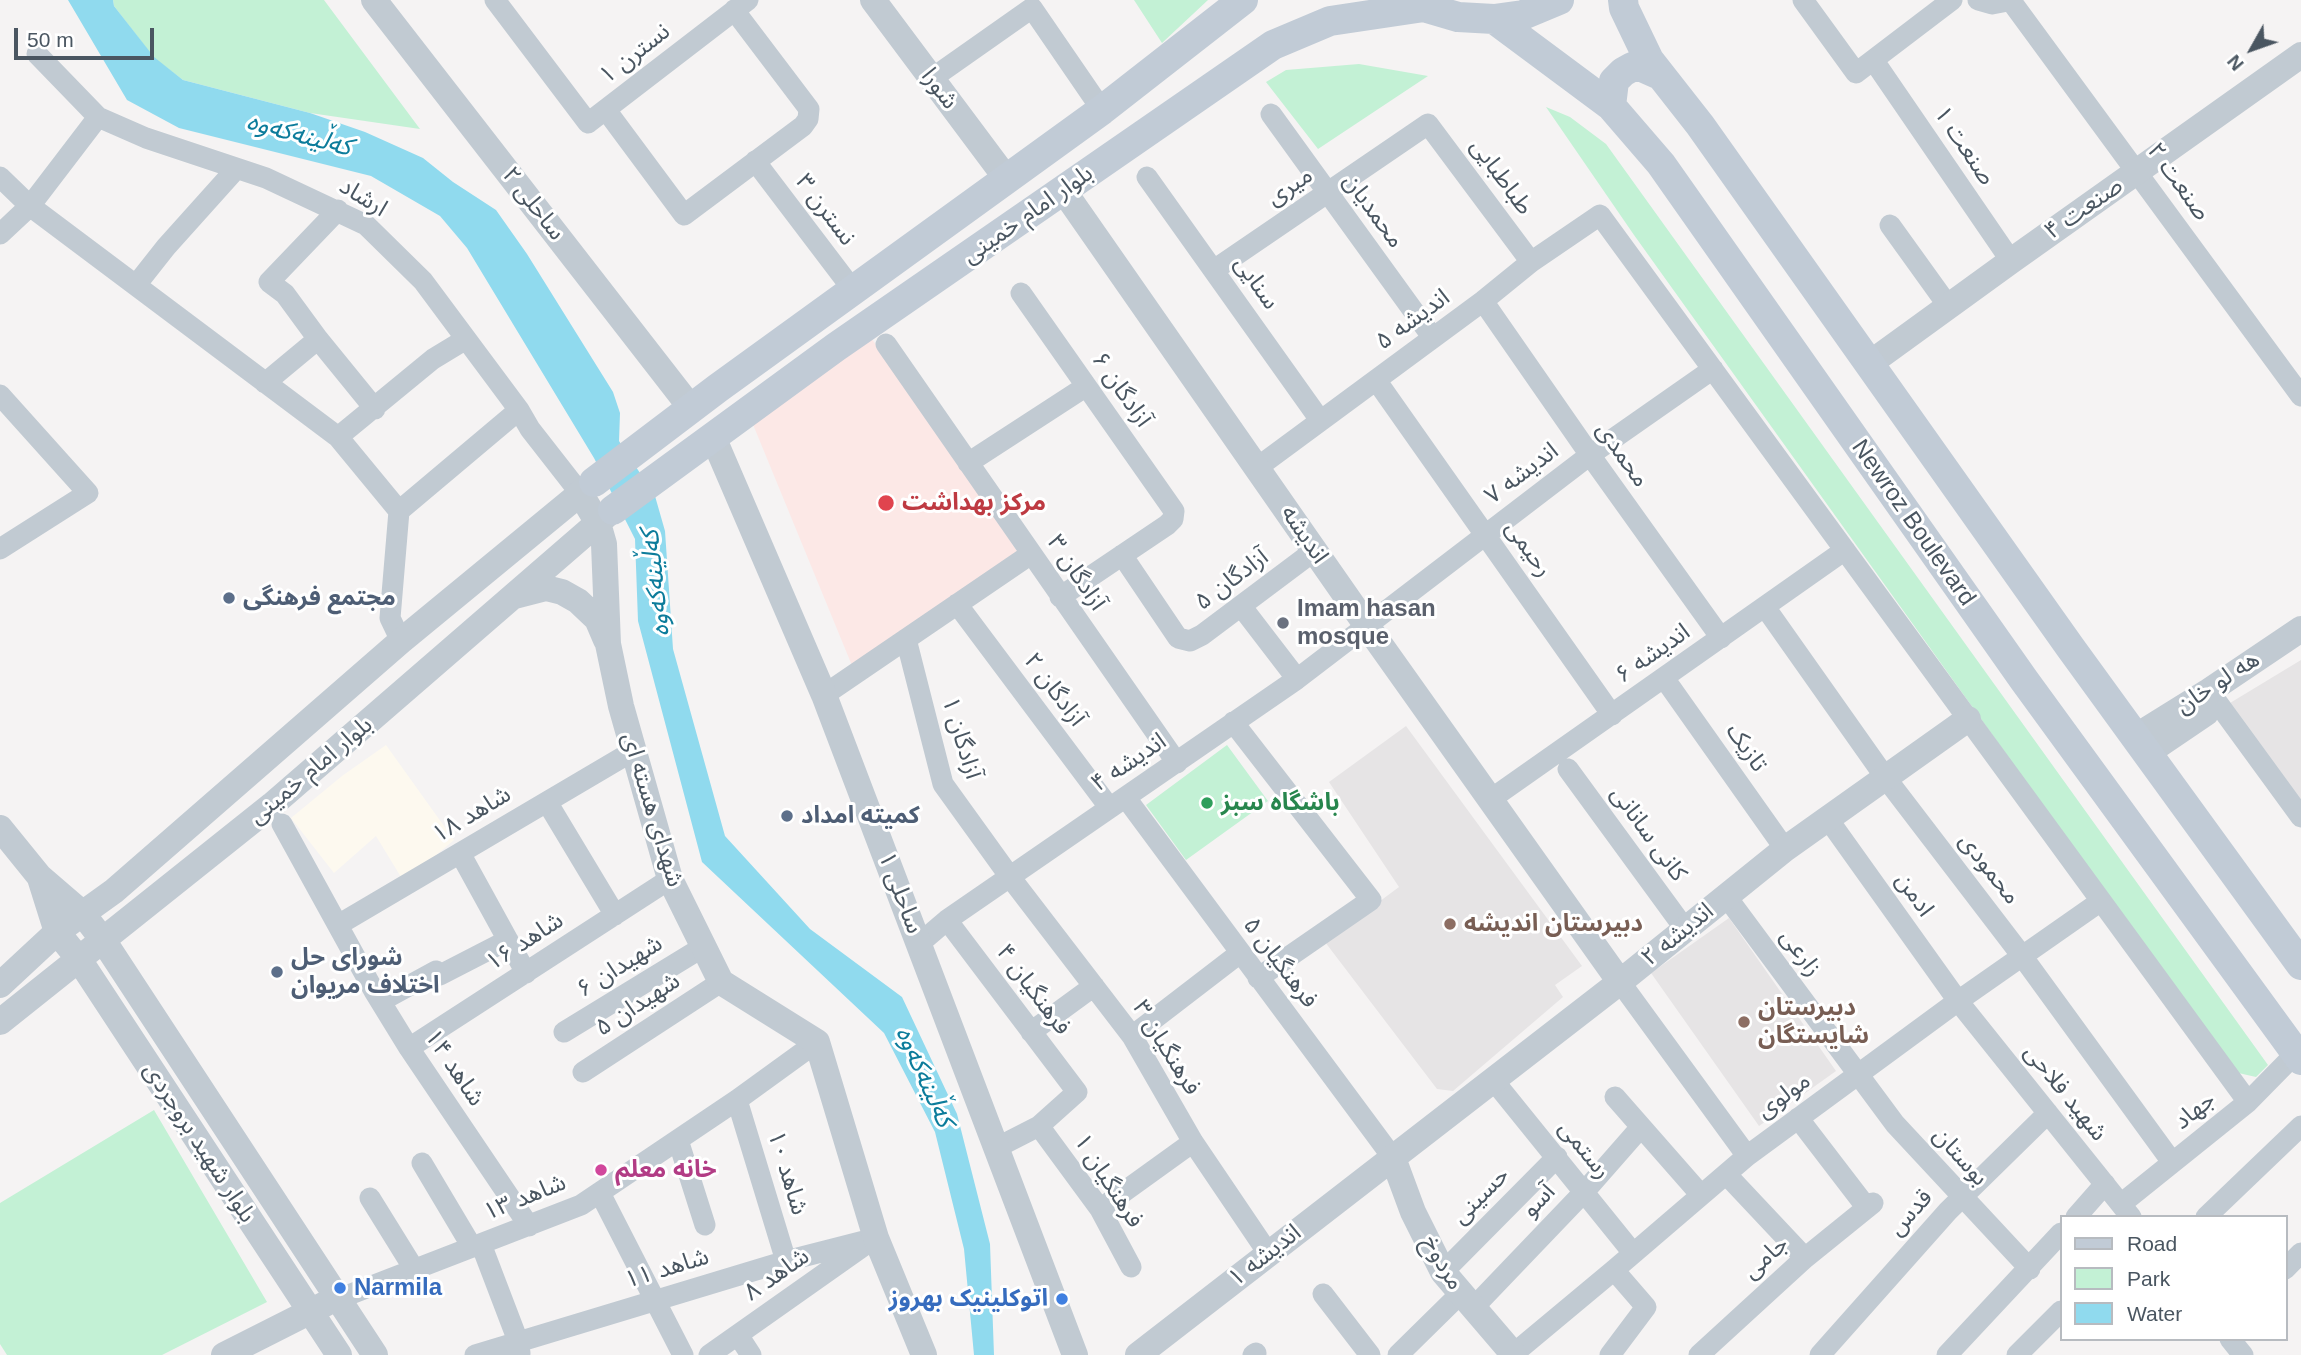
<!DOCTYPE html>
<meta charset="utf-8">
<style>
body{margin:0}
#map{position:relative;width:2301px;height:1355px;overflow:hidden;background:#f5f3f3;font-family:Helvetica,sans-serif}
canvas{display:block}
.legend{position:absolute;left:2060px;top:1215px;width:228px;height:126px;box-sizing:border-box;background:#fff;border:2px solid #b7bbc0;margin:0;padding:9px 12px;list-style:none;font-size:21px;color:#4a5661}
.legend li{display:flex;align-items:center;gap:14px;height:35px}
.legend b{width:35px;border:2px solid #b7bbc0}
.north{position:absolute;left:2217px;top:14px;width:70px;height:70px;-webkit-text-stroke:5px #fff;paint-order:stroke;rotate:230deg;font-size:19px;font-weight:700;line-height:28px;text-align:center;color:#4a5661}
.north::after{content:'';display:block;margin:auto;width:24px;height:32px;background:#4a5661;clip-path:polygon(50% 0,100% 100%,50% 72%,0 100%)}
.scale{position:absolute;left:14px;top:28px;width:140px;height:32px;box-sizing:border-box;border:4px solid #4a5661;border-top:0;padding-left:9px;font-size:21px;line-height:24px;white-space:nowrap;color:#4a5661;-webkit-text-stroke:5px #fff;paint-order:stroke}
</style>
<div id="map">
<canvas width="2301" height="1355"></canvas>
<ul class="legend">
<li><b style="height:9px;background:#c1cbd6"></b>Road</li>
<li><b style="height:19px;background:#c3f1d5"></b>Park</li>
<li><b style="height:19px;background:#90daee"></b>Water</li>
</ul>
<div class="north">N</div>
<div class="scale">50 m</div>
</div>
<script>
const c = document.querySelector('canvas').getContext('2d');
c.lineJoin = 'round';
function fill(path, color) { c.fillStyle = color; c.fill(path, 'evenodd'); }
const poly = rows => new Path2D(rows.map(r => 'M' + r).join(''));
function strokePath(path, color, width, dash) { c.strokeStyle = color; c.lineWidth = width; c.lineCap = dash ? 'butt' : 'round'; c.setLineDash(dash || []); c.stroke(path); }
function label(font, color, halo, rows, align = 'center') {
  c.font = font + ' Helvetica,"Noto Sans Arabic",sans-serif'; c.lineWidth = 6; c.setLineDash([]); c.textBaseline = 'middle'; c.strokeStyle = halo; c.fillStyle = color; for (const [text, x, y, turn = 0] of rows) {
    c.save(); c.translate(x, y); c.rotate((+turn || 0) * Math.PI / 180); c.textAlign = isNaN(turn) ? turn : align; if (halo) c.strokeText(text, 0, 0); c.fillText(text, 0, 0); c.restore();
  }
}
const commercial = poly([
 [386,745,454,840,404,882,376,836,334,873,291,818,342,776]
]);
const education = poly([
 [2301,660,2301,801,2230,703],
 [1406,726,1582,966,1555,985,1563,997,1453,1091,1437,1089,1325,942,1399,887,1329,782],
 [1729,918,1836,1071,1759,1126,1651,973]
]);
const medical = poly([
 [869,335,952,453,1019,554,853,668,752,422]
]);
const green = poly([
 [113,0,324,0,420,129,310,113,183,80,154,58,114,6],
 [1134,0,1208,0,1162,43],
 [1359,64,1428,76,1318,149,1266,82,1286,70],
 [1546,107,1570,117,1606,144,2268,1065,2256,1077,2234,1072,1634,235],
 [1227,745,1268,801,1186,860,1146,805],
 [154,1110,267,1302,162,1355,7,1355,0,1344,0,1203]
]);
const water = poly([
 [68,0,113,0,114,6,154,57,183,80,310,113,365,132,423,158,453,182,496,210,527,254,613,392,620,413,619,441,655,496,665,531,673,649,725,836,810,929,902,997,957,1114,990,1244,994,1355,974,1355,964,1249,935,1132,884,1033,702,862,638,621,635,539,594,458,467,248,440,216,371,176,179,128,127,100]
]);
const minor = poly([
 [495,0,588,123,748,0],
 [1803,0,1856,73,1952,0],
 [1978,0,1992,4,2013,0],
 [2011,1,2301,396],
 [37,54,98,117,146,138,266,178,366,225,423,281,519,410,530,429,580,493],
 [1874,61,2011,261],
 [931,79,1032,8,1102,110],
 [606,110,684,215,803,126,808,119,809,109,734,10],
 [1271,114,1433,338],
 [755,161,853,290],
 [0,177,30,206,338,437,399,511,390,618,401,641],
 [1147,177,1320,420],
 [1890,225,1949,307],
 [0,234,30,206,98,117],
 [1214,270,1428,124,1531,262],
 [136,285,166,247,236,169],
 [1021,293,1174,511,1173,519,1167,525,1060,597],
 [1483,301,1590,455,1721,638],
 [318,339,285,294,269,282,338,210],
 [886,344,1177,763],
 [1376,380,1612,715],
 [265,383,318,339,375,409],
 [0,395,88,493,0,549],
 [338,437,433,359,466,339],
 [968,463,1085,387],
 [1258,467,1483,301,1531,262,1600,215,2248,1102],
 [399,511,519,410],
 [1122,555,1178,638,1190,641,1202,635,1314,551],
 [957,604,1109,807],
 [1241,606,1297,679],
 [1765,607,1885,777,2022,956,2172,1162],
 [906,639,943,784,1010,877,1132,1036,1193,1142,1268,1253],
 [1664,678,1785,849],
 [2209,691,2301,817],
 [824,695,1031,554],
 [1233,722,1371,900,1258,978],
 [1568,769,1685,929],
 [1126,798,1393,1158],
 [1491,799,1845,550],
 [547,802,615,915],
 [1828,819,1958,1001,2131,1217],
 [282,824,374,991,409,1048,529,1226],
 [460,853,526,973],
 [1726,896,1895,1124,2030,1269],
 [947,920,1077,1092,1039,1126,996,1148],
 [338,925,633,751],
 [920,943,947,920,1297,679,1590,455,1713,369],
 [1620,982,1747,1156],
 [381,1001,436,971,440,975,508,940],
 [564,1032,703,947],
 [1031,1032,1094,986],
 [1132,1036,1240,953],
 [409,1048,670,879],
 [583,1072,721,982],
 [1494,1081,1633,1253],
 [1615,1097,1701,1195],
 [737,1100,786,1261],
 [1798,1118,1867,1208],
 [1039,1126,1100,1209,1131,1267],
 [678,1140,705,1225],
 [422,1163,472,1247],
 [1726,1174,1805,1258],
 [600,1193,683,1355],
 [370,1198,414,1269],
 [2121,1204,2248,1102,2296,1053],
 [1100,1209,1193,1142],
 [2076,1217,2105,1184],
 [2206,1217,2301,1126],
 [481,1244,518,1341,520,1353],
 [2285,1269,2301,1253],
 [1443,1272,1557,1157],
 [1323,1294,1370,1355],
 [338,1299,581,1205,737,1100,817,1042],
 [1473,1308,1584,1192,1641,1127],
 [738,1335,751,1355],
 [2230,1339,2243,1355],
 [475,1355,786,1261,876,1238],
 [709,1355,865,1245],
 [1253,1355,1256,1353],
 [1398,1355,1460,1294],
 [1512,1355,1614,1270,1747,1156,1958,1001,2101,901],
 [1610,1355,1646,1307,1614,1270],
 [1699,1355,1805,1258,1873,1203],
 [1820,1355,1948,1211,2048,1113],
 [1947,1355,2061,1233],
 [2017,1355,2061,1311]
]);
const tertiary = poly([
 [374,0,691,408],
 [873,0,1006,178],
 [1063,190,1367,626,1620,982],
 [1869,364,2011,261,2301,55],
 [713,437,824,695,1075,1355],
 [580,493,598,523,604,544,608,644,621,706,670,879,721,982,817,1042,876,1238,924,1355],
 [515,596,546,588,562,592,578,601,597,619,606,640],
 [2135,737,2209,691,2301,629],
 [2147,753,2206,713],
 [0,828,39,876,82,913,103,940,375,1355],
 [40,878,57,932,78,958,339,1355],
 [0,985,57,932,114,891,401,641,593,483],
 [0,1022,272,805,608,514],
 [1393,1158,1413,1212,1443,1272,1514,1355],
 [224,1355,325,1304],
 [1138,1355,1620,982,1785,849,1968,719]
]);
const secondary = poly([
 [1411,0,1424,7,1458,17,1494,19,1523,15,1559,0],
 [1623,0,1624,8,1649,60,1700,125,2070,647,2301,965],
 [1494,19,1611,106,1661,164,2024,680,2301,1060],
 [1611,106,1614,81,1623,72,1632,67,1642,67,1660,75],
 [594,482,718,388,1102,110,1243,0],
 [613,510,836,347,1273,45,1330,21,1424,7]
]);
const markers = [
 [886,503,9,"#e0444e"],
 [229,598,7,"#5c6f8a"],
 [1283,623,7,"#6b7280"],
 [1207,803,7,"#2e9e5b"],
 [787,816,7,"#5c6f8a"],
 [1450,924,7,"#8d6e63"],
 [277,972,7,"#5c6f8a"],
 [1744,1022,7,"#8d6e63"],
 [601,1170,7,"#d1479c"],
 [340,1288,7,"#3f7fe0"],
 [1062,1299,7,"#3f7fe0"]
];
const streetNames = [
 ["نسترن ۱",635,54,-38],
 ["شورا",939,89,53],
 ["صنعت ۱",1964,146,56],
 ["طباطبایی",1501,177,54],
 ["صنعت ۲",2178,182,54],
 ["میری",1290,187,-34],
 ["ارشاد",363,198,32],
 ["ساحلی ۲",533,204,52],
 ["صنعت ۴",2084,209,-35],
 ["نسترن ۳",825,210,53],
 ["محمدیان",1373,211,54],
 ["بلوار امام خمینی",1028,215,-35],
 ["سنایی",1256,283,55],
 ["اندیشه ۵",1413,320,-36],
 ["آزادگان ۶",1121,390,55],
 ["محمدی",1622,455,55],
 ["اندیشه ۷",1522,474,-37],
 ["Newroz Boulevard",1913,523,55],
 ["اندیشه",1304,535,56],
 ["رحیمی",1528,549,55],
 ["آزادگان ۳",1076,573,56],
 ["آزادگان ۵",1232,580,-37],
 ["اندیشه ۶",1653,654,-35],
 ["هه لو خان",2218,683,-33],
 ["آزادگان ۲",1054,690,53],
 ["آزادگان ۱",961,738,73],
 ["تازیک",1746,748,55],
 ["اندیشه ۴",1129,763,-34],
 ["بلوار امام خمینی",311,771,-40],
 ["شهدای هسته ای",652,810,73],
 ["شاهد ۱۸",472,815,-31],
 ["کانی سانانی",1648,834,54],
 ["محمودی",1989,869,52],
 ["ساحلی ۱",900,893,69],
 ["ادمن",1914,895,55],
 ["اندیشه ۲",1678,935,-39],
 ["شاهد ۱۶",525,942,-33],
 ["زارعی",1800,953,54],
 ["فرهنگیان ۵",1280,963,53],
 ["شهیدان ۶",620,967,-32],
 ["فرهنگیان ۴",1033,990,53],
 ["شهیدان ۵",638,1005,-33],
 ["فرهنگیان ۳",1166,1048,58],
 ["شاهد ۱۴",454,1068,56],
 ["شهید فلاحی",2065,1093,51],
 ["مولوی",1784,1096,-36],
 ["جهاد",2195,1111,-39],
 ["بلوار شهید بروجردی",199,1143,57],
 ["رستمی",1584,1150,51],
 ["بوستان",1960,1157,48],
 ["شاهد ۱۰",787,1173,73],
 ["فرهنگیان ۱",1108,1181,57],
 ["حسینی",1481,1196,-45],
 ["شاهد ۱۳",525,1198,-22],
 ["آسو",1539,1201,-46],
 ["قدس",1911,1213,-48],
 ["اندیشه ۱",1265,1256,-38],
 ["جامی",1766,1258,-42],
 ["مردوخ",1442,1263,59],
 ["شاهد ۱۱",667,1269,-17],
 ["شاهد ۸",777,1275,-35]
];
const healthNames = [
 ["مرکز بهداشت",902,503]
];
const serviceNames = [
 ["مجتمع فرهنگی",243,598],
 ["کمیته امداد",801,816],
 ["شورای حل",291,958],
 ["اختلاف مریوان",291,986]
];
const worshipNames = [
 ["Imam hasan",1297,609],
 ["mosque",1297,637]
];
const leisureNames = [
 ["باشگاه سبز",1221,803]
];
const educationNames = [
 ["دبیرستان اندیشه",1464,924],
 ["دبیرستان",1758,1008],
 ["شایستگان",1758,1036]
];
const hotelNames = [
 ["خانه معلم",615,1170]
];
const shopNames = [
 ["Narmila",354,1288],
 ["اتوکلینیک بهروز",1048,1299,"right"]
];
const waterNames = [
 ["کەڵینەکەوە",299,135,15],
 ["کەڵینەکەوە",656,583,-96],
 ["کەڵینەکەوە",924,1077,66]
];
fill(commercial, '#fdf9ef');
fill(education, '#e6e4e5');
fill(medical, '#fce8e6');
fill(green, '#c3f1d5');
fill(water, '#90daee');
strokePath(minor, '#c1cad2', 21);
strokePath(tertiary, '#c1cad2', 26);
strokePath(secondary, '#c1cbd6', 30);
for (const [x, y, r, color] of markers) { const dot = new Path2D(); dot.arc(x, y, r, 0, 2 * Math.PI); c.fillStyle = color; c.fill(dot); strokePath(dot, '#fff', 2.5); }
label('24px', '#4a5661', '#fff', streetNames);
label('bold 24px', '#be3a42', '#fff', healthNames, 'left');
label('bold 24px', '#4e5e75', '#fff', serviceNames, 'left');
label('bold 24px', '#5b616d', '#fff', worshipNames, 'left');
label('bold 24px', '#27864d', '#fff', leisureNames, 'left');
label('bold 24px', '#785e54', '#fff', educationNames, 'left');
label('bold 24px', '#b23c85', '#fff', hotelNames, 'left');
label('bold 24px', '#366cbe', '#fff', shopNames, 'left');
label('italic 26px', '#0c7c9b', '#fff', waterNames);
</script>
